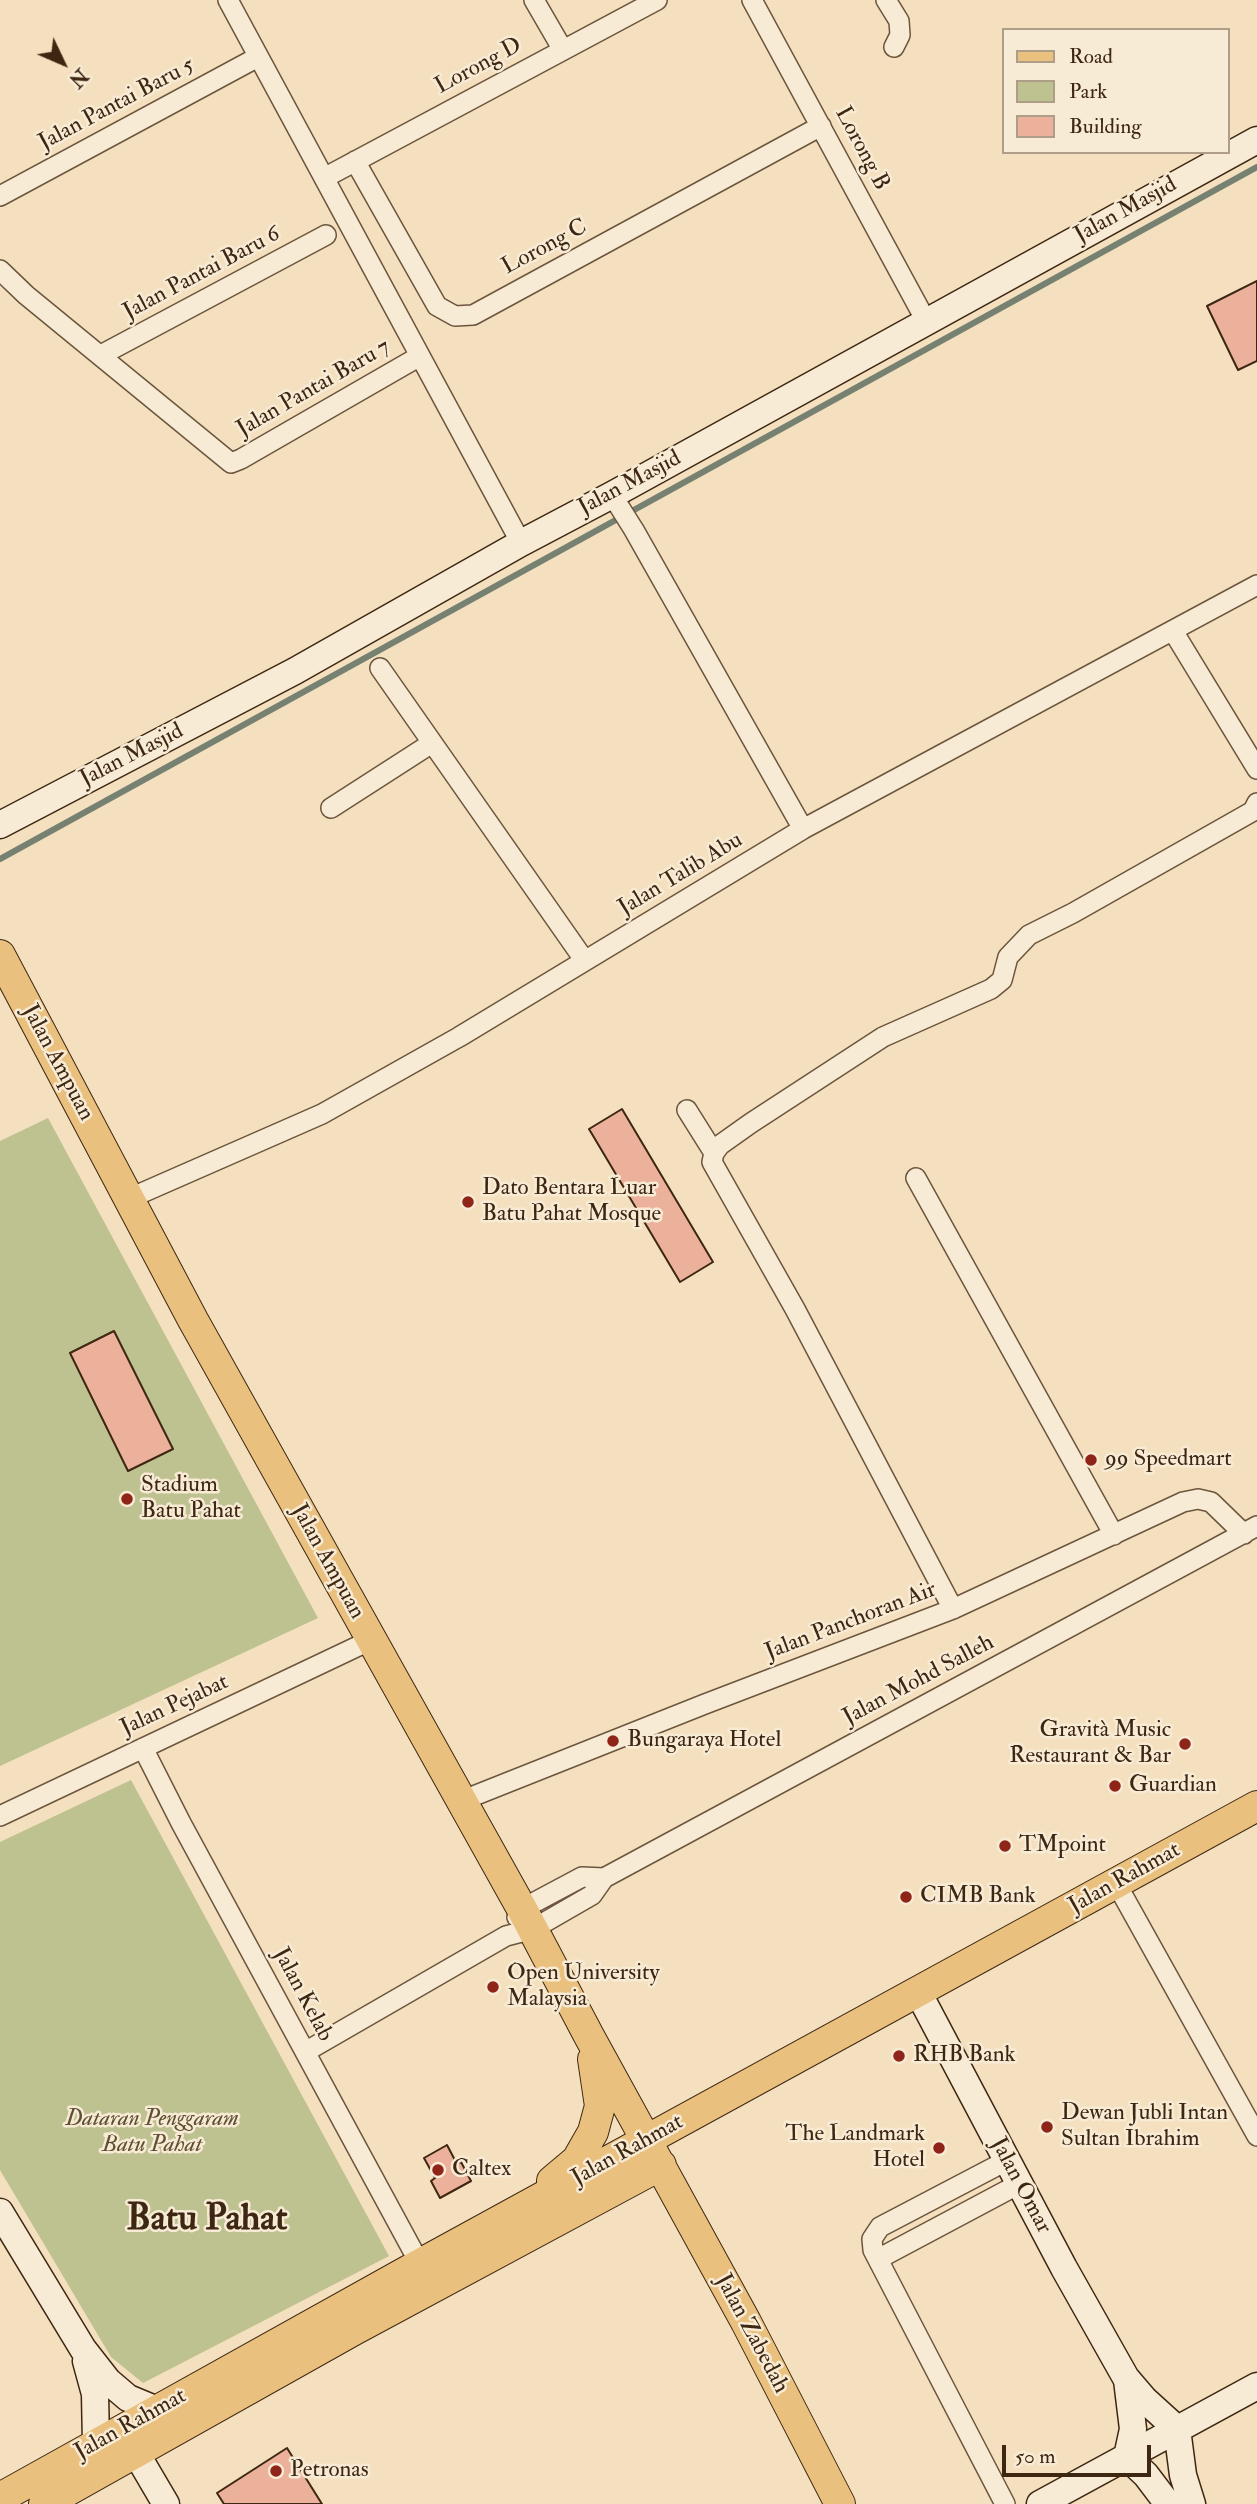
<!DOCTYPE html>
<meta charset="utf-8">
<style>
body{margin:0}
#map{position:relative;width:1257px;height:2504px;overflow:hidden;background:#f4e0be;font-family:"IM FELL Double Pica",serif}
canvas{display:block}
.legend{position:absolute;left:1002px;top:28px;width:228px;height:126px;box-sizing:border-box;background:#f8ebd5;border:2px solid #ae9d87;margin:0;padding:9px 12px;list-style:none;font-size:21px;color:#3e2712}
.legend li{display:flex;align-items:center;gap:14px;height:35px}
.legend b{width:35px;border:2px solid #ae9d87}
.north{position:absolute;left:28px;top:28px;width:70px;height:70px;-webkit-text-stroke:5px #f8ebd5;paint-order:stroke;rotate:134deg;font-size:19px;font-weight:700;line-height:28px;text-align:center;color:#3e2712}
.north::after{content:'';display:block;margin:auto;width:24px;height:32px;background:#3e2712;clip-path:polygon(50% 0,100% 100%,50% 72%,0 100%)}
.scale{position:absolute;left:1002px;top:2445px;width:149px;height:32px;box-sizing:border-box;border:4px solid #3e2712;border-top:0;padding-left:9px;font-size:21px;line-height:24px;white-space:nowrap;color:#3e2712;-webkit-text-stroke:5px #f8ebd5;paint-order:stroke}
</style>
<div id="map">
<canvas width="1257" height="2504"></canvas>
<ul class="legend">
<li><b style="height:9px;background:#eac07f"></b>Road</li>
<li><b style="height:19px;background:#bec190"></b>Park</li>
<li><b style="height:19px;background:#ecb19a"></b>Building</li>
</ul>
<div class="north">N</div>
<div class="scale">50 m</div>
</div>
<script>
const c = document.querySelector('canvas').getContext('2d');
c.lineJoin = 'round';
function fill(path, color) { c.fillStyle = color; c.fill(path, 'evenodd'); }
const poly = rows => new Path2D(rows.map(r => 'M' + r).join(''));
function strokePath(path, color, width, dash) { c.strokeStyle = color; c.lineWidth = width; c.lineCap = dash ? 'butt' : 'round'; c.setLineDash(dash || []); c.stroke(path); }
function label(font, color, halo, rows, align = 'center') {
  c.font = font + ' "IM FELL Double Pica",serif'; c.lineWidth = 5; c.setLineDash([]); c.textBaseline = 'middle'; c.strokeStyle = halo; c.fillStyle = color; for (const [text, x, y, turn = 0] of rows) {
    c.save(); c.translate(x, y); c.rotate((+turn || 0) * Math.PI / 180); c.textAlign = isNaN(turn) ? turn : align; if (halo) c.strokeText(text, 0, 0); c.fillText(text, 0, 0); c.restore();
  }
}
const green = poly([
 [48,1118,318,1618,0,1766,0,1141],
 [131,1780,389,2256,143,2383,111,2357,0,2170,0,1842]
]);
const stream = poly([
 [0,859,1257,167]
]);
const building = poly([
 [1257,281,1257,361,1238,370,1207,306,1257,281],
 [622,1109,713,1262,680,1282,589,1129,622,1109],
 [114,1331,173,1449,128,1471,70,1353,114,1331],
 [447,2145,457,2164,461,2162,471,2181,440,2198,431,2181,435,2178,424,2158,447,2145],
 [287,2448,322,2504,224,2504,217,2493,287,2448]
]);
const street = poly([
 [228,0,521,543],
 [534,0,563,50],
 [752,0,926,321],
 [886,0,899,21,900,35,894,47],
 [355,161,437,306,455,316,473,315,821,126],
 [324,178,657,0],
 [0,196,258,57],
 [0,270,26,295,231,463,241,459,420,356],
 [101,355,326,235],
 [612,495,634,530,803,829],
 [1173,631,1257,769],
 [380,668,585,961],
 [331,808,432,743],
 [687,1110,714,1153],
 [916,1178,1114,1535],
 [128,1199,322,1114,459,1037,803,829,1257,585],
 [953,1609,795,1309,712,1162,714,1153,720,1145,751,1123,883,1037,991,989,1002,980,1008,957,1029,935,1073,913,1253,811,1257,803],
 [143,1748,181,1823,420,2264],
 [461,1801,705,1704,953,1609,1183,1502,1198,1499,1211,1502,1244,1534],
 [0,1816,371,1640],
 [1116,1883,1257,2136],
 [517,1917,522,1909,582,1877,604,1878],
 [305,2052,506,1936,533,1929,592,1895,604,1878,1257,1526],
 [878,2259,1019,2184],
 [1005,2504,873,2250,872,2239,880,2227,1006,2161]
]);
const secondary = poly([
 [0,825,295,671,521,543,612,495,1257,140],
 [918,1992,1064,2268,1126,2378,1144,2399,1177,2429,1183,2475,1192,2504],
 [0,2212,83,2349,108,2381,128,2398,157,2410],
 [86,2361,95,2394,96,2444],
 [1127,2380,1133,2429,1127,2457,1146,2475,1168,2504],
 [136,2453,166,2504],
 [1040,2504,1257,2386]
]);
const primary = poly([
 [0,955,193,1320,522,1909,589,2036,746,2322,840,2504],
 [552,2181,577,2160,593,2132,600,2106,593,2059],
 [0,2498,420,2264,1257,1806],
 [44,2504,354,2330,661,2165]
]);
const markers = [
 [468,1202,7,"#8f2418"],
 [1091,1460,7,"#8f2418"],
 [127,1499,7,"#8f2418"],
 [613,1741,7,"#8f2418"],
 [1185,1744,7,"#8f2418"],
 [1115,1786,7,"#8f2418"],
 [1005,1846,7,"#8f2418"],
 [906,1897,7,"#8f2418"],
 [493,1987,7,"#8f2418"],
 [899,2056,7,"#8f2418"],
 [1047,2127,7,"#8f2418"],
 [939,2148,7,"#8f2418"],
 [438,2170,7,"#8f2418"],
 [276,2471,7,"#8f2418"]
];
const streetNames = [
 ["Lorong D",479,67,-28],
 ["Jalan Pantai Baru 5",117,105,-28],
 ["Lorong B",861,149,62],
 ["Jalan Masjid",1126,211,-29],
 ["Lorong C",545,248,-28],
 ["Jalan Pantai Baru 6",202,274,-28],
 ["Jalan Pantai Baru 7",314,389,-30],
 ["Jalan Masjid",630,484,-28],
 ["Jalan Masjid",132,756,-27],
 ["Jalan Talib Abu",681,875,-31],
 ["Jalan Ampuan",57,1063,62],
 ["Jalan Ampuan",327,1562,61],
 ["Jalan Panchoran Air",851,1622,-21],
 ["Jalan Mohd Salleh",919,1681,-28],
 ["Jalan Pejabat",175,1706,-25],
 ["Jalan Rahmat",1125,1879,-29],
 ["Jalan Kelab",302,1995,62],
 ["Jalan Rahmat",628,2151,-29],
 ["Jalan Omar",1020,2186,62],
 ["Jalan Zabedah",751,2334,62],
 ["Jalan Rahmat",131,2425,-29]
];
const poiNames = [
 ["Dato Bentara Luar",482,1189],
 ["Batu Pahat Mosque",482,1215],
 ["99 Speedmart",1105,1460],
 ["Stadium",141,1486],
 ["Batu Pahat",141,1512],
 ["Gravità Music",1171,1731,"right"],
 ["Restaurant & Bar",1171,1757,"right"],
 ["Bungaraya Hotel",627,1741],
 ["Guardian",1129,1786],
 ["TMpoint",1019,1846],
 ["CIMB Bank",920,1897],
 ["Open University",507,1974],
 ["Malaysia",507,2000],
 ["RHB Bank",913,2056],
 ["Dewan Jubli Intan",1061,2114],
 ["Sultan Ibrahim",1061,2140],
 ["The Landmark",925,2135,"right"],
 ["Hotel",925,2161,"right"],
 ["Caltex",452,2170],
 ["Petronas",290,2471]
];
const parkNames = [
 ["Dataran Penggaram",152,2120],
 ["Batu Pahat",152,2146]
];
const townNames = [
 ["Batu Pahat",207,2221]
];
fill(green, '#bec190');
strokePath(stream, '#768172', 6);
fill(building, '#ecb19a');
strokePath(building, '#3e2712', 2);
strokePath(street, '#6c553d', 22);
strokePath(secondary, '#3e2712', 29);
strokePath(primary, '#3e2712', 32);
strokePath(street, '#f8ebd5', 19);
strokePath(secondary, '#f8ebd5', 26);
strokePath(primary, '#eac07f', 30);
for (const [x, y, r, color] of markers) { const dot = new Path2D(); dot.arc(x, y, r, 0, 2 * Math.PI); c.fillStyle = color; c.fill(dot); strokePath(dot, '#f8ebd5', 2.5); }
label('23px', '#3e2712', '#f8ebd5', streetNames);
label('23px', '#3e2712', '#f8ebd5', poiNames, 'left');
label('italic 23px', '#5e4e32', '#f8ebd5', parkNames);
label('bold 37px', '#3e2712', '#f8ebd5', townNames);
</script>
